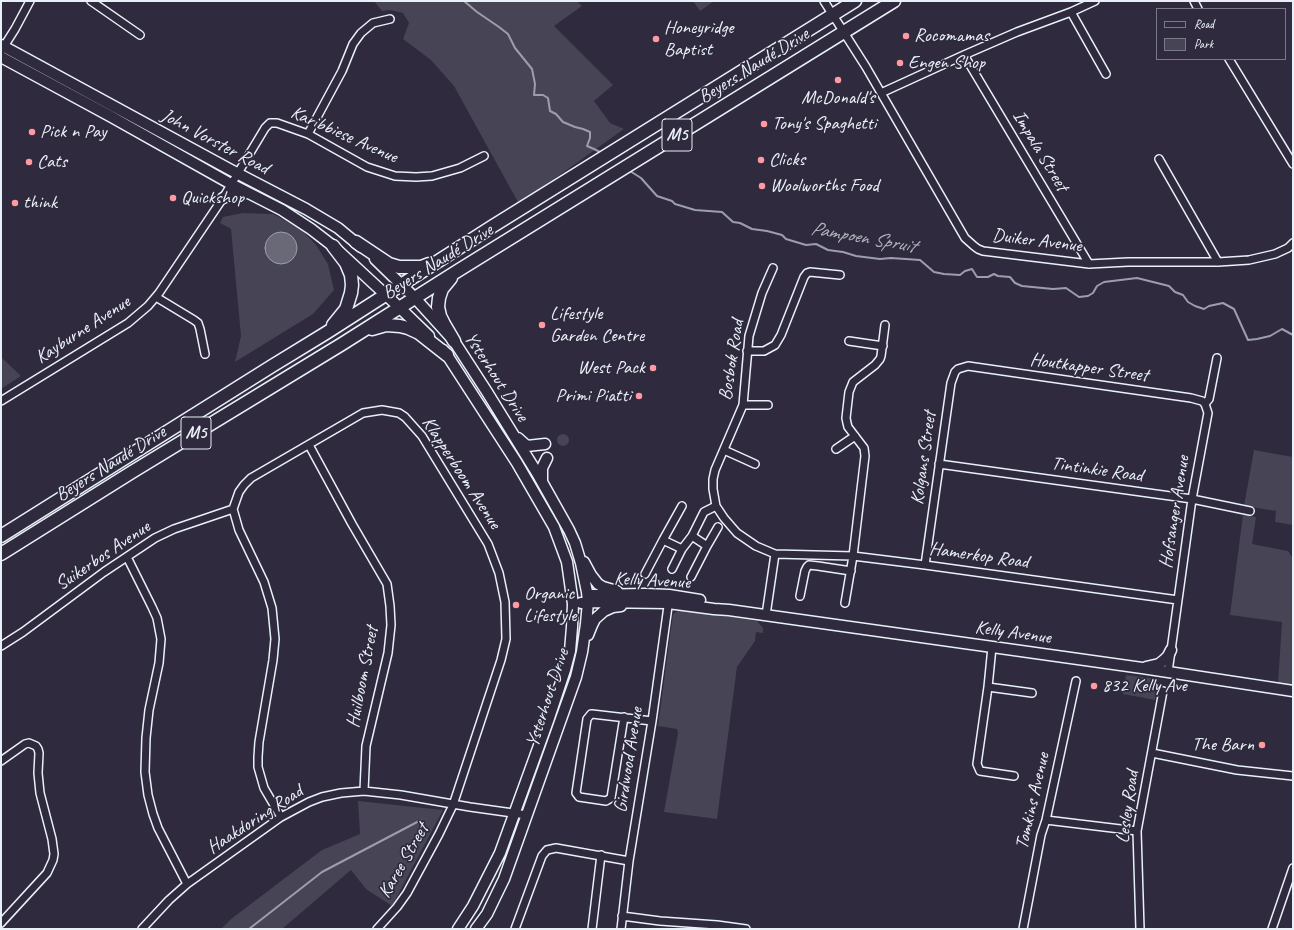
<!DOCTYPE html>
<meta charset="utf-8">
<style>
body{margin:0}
#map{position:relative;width:1294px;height:930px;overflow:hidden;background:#2f2a3d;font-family:Caveat,sans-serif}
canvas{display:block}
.frame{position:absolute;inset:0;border:2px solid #e8f1f8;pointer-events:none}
.legend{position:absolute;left:1156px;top:8px;width:130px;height:52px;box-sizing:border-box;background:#2f2a3d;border:1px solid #797a88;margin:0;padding:5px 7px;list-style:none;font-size:12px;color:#e8f1f8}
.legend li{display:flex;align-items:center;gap:8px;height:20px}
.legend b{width:20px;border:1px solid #797a88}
</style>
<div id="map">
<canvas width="1294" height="930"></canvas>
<div class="frame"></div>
<ul class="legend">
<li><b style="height:5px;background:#2f2a3d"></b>Road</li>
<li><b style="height:11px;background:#464455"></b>Park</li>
</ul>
</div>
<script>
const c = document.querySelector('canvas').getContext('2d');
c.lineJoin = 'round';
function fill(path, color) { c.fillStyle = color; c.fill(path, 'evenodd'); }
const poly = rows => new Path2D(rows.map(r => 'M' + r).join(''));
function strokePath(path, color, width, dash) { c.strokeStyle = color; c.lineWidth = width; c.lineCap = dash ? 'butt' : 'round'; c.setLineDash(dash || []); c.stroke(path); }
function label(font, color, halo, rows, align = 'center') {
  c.font = font + ' Caveat,sans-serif'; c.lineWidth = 3.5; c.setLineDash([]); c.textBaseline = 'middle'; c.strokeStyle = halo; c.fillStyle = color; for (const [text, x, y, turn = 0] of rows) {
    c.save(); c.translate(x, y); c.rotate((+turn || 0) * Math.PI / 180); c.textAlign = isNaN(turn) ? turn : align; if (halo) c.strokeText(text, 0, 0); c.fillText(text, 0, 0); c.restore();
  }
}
const green = poly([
 [374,1,577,1,582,6,554,26,613,85,594,101,610,123,624,129,519,204,454,86,431,60,403,39,409,23,403,13,390,10,382,11],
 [693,1,714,1,700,11],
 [243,213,273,214,302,230,316,245,328,264,334,290,313,314,235,362,241,336,231,229,220,223,223,217],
 [1,357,21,376,1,389],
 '557 440a6 6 0 1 1 12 0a6 6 0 1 1-12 0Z',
 [1254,450,1293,457,1293,525,1275,522,1276,511,1244,506],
 [1243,515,1256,517,1252,544,1288,551,1292,557,1293,562,1293,686,1278,683,1282,622,1230,615],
 [681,609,757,621,763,628,763,633,756,632,755,641,737,667,717,819,664,812,678,733,677,729,658,726,673,614],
 [1126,675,1158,679,1155,700,1123,694],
 [358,801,443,810,392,906,366,889,351,870,282,929,221,929,231,919,322,850,360,834]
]);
const water = poly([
 '265 248a16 16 0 1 1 32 0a16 16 0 1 1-32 0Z'
]);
const stream = poly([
 [464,1,477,12,499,27,508,34,515,48,532,69,535,84,534,95,543,95,548,98,550,111,556,114,563,122,575,127,583,129,590,132,590,138,587,146,594,149,602,153],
 [630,171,641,178,657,196,672,201,675,204,695,210,722,212,733,222,740,223,752,229,767,231,782,235,786,239,806,245,816,244,828,250,843,252,856,256,880,259,891,258,920,260,934,272,944,274,960,275,965,271,972,269,977,277,988,277,994,274,998,276,1010,277,1015,283,1022,286,1053,289,1066,288,1079,297,1088,296,1093,293,1097,286,1104,282,1137,278,1169,286,1175,292,1183,295,1188,302,1195,306,1204,309,1209,306,1223,303,1234,309,1248,340,1257,339,1270,336,1282,329,1293,335],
 [249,929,322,872,421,820]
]);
const street = poly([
 [91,1,140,35],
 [824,1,866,67,965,238,974,246,978,249,983,251,1089,264,1128,262,1218,262,1249,260,1275,254,1288,248,1293,243],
 [1194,1,1198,9],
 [1071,12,1106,74],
 [1,51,15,29,30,1],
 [964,55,1089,264],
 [1229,59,1293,164],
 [881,93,964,55,1017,32,1071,12,1095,1],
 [308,134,342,71,353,44,361,33,373,23,390,19],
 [1159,159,1218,262],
 [773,268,762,293,749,336,743,405,715,470,713,479,713,489,716,506,724,518,737,533,756,546,775,554,853,556,925,565,1178,600],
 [156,297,194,320,198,323,200,329,205,354],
 [849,341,883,346],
 [747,351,764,351,775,345,781,335,804,277,807,273,810,272,840,275],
 [1,401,128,323,148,306,159,293,223,198,265,128,270,123,277,123,308,134,367,167,395,176,416,177,432,176,460,168,484,156],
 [1205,404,1209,399,1217,358],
 [743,405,768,405],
 [309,445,352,524,387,584,390,606,391,625,388,653,366,746,364,791],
 [836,449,855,436],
 [724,450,755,464],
 [939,464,1192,499,1250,511],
 [682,506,663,540,682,549],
 [707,546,718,527],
 [127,557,152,607,157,618,161,639,159,663,149,710,146,738,145,772,148,795,153,814,158,828,187,884],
 [925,565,951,383,955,372,958,369,968,366,1191,398,1202,401,1205,404],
 [672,569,682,549,692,536,704,512,716,506],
 [645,574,663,540],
 [691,577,707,546,692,536],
 [800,596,805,571,807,567,809,565,818,566,851,571],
 [845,603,853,556,865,456,864,448,848,427,847,423,846,418,849,392,853,382,875,365,880,359,881,356,885,325],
 [766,615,775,554],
 [1,646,23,632,104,572,155,538,174,529,233,509],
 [992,647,988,687,977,764,980,771,1014,776],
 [1168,672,1192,499,1208,413,1205,404],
 [988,687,1032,693],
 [624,717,611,798,606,801,579,797,576,793,587,719,591,714,592,714,652,721],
 [1152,753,1237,770,1293,776],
 [1,761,25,744,29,743,36,746,38,749,39,753,38,773,40,793,52,839,54,854,53,860,47,873,1,923],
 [281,817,264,788,258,767,258,757,259,742,273,660,275,639,272,608,264,582,239,530,233,509,239,492,244,485,251,478,332,431,363,413,382,410,399,413,405,417,422,436,488,544,499,573,505,602,506,639,501,660,453,805,439,834,407,893,397,907,377,929],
 [1046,820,1137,831],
 [622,916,660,921,717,925,746,929],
 [142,929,169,900,187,884,281,817,309,802,322,797,341,793,364,791,401,795,470,807,527,815],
 [515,929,542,856,547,850,556,848,629,861],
 [592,929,601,855],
 [621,929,629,861,652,721,669,599],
 [1023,929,1041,835,1046,820,1076,681],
 [1140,929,1137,831,1163,691],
 [1272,929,1293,868]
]);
const secondary = poly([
 [1,45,229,169,306,209,338,228,361,247],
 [1,57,110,116,231,184,282,210,311,229,333,246,400,308,429,336],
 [223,198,234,193,246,193],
 [375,259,415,298,454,341,487,392,537,473,569,530,575,543,581,563,587,592,588,602,586,624,582,652,576,677,504,879,487,914,476,929],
 [443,350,447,355,517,463,554,527,567,562,573,604,572,627,570,651,565,670,549,718,500,853,473,906,458,929],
 [518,438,527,446,545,444],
 [542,480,542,468,547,458],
 [584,562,591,575,598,584,603,587,617,591],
 [588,595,645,594,669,595,700,600],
 [581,603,592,602,668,603,714,609,729,610,1142,668,1293,691],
 [588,635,592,625,595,619,604,611,613,607,621,606],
 [1146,667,1159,664,1164,660,1168,656,1171,650]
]);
const primary = poly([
 [356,242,389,264,399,267,421,267,429,264],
 [333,246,346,263,351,275,352,285,351,293,346,309,333,325],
 [451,278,442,289,439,298,438,307,440,316,444,324,454,341],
 [372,329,386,325,400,326,408,328,419,333,447,355],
 [1,536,272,366,326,333,493,226,855,1],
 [1,554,132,472,342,344,459,270,894,1]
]);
const markers = [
 [906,36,4,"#ff9aa2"],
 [656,39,4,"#ff9aa2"],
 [900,63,4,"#ff9aa2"],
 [838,80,4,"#ff9aa2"],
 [764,124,4,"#ff9aa2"],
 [32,132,4,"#ff9aa2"],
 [761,160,4,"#ff9aa2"],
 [29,162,4,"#ff9aa2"],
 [762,186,4,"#ff9aa2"],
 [173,198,4,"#ff9aa2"],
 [15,203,4,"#ff9aa2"],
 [542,325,4,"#ff9aa2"],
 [653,368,4,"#ff9aa2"],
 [639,396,4,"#ff9aa2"],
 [516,605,4,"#ff9aa2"],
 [1094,686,4,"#ff9aa2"],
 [1262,745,4,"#ff9aa2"]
];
const shields = [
 [677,135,30],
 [196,433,30]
];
const shieldNames = [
 ["M5",677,135],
 ["M5",196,433]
];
const poiNames = [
 ["Honeyridge",664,28],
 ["Baptist",664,50],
 ["Rocomamas",914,36],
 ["Engen Shop",908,63],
 ["McDonald's",838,98,"center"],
 ["Tony's Spaghetti",772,124],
 ["Pick n Pay",40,132],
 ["Clicks",769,160],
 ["Cats",37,162],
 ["Woolworths Food",770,186],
 ["Quickshop",181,198],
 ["think",23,203],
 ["Lifestyle",550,314],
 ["Garden Centre",550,336],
 ["West Pack",645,368,"right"],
 ["Primi Piatti",631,396,"right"],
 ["Organic",524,594],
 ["Lifestyle",524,616],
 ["832 Kelly Ave",1102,686],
 ["The Barn",1254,745,"right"]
];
const streetNames = [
 ["Beyers Naudé Drive",754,66,-32],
 ["Karibbiese Avenue",344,135,24],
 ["John Vorster Road",215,142,28],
 ["Impala Street",1040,151,59],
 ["Duiker Avenue",1037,241,7],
 ["Beyers Naudé Drive",438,262,-32],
 ["Kayburne Avenue",83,330,-33],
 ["Bosbok Road",732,360,-81],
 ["Houtkapper Street",1089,368,8],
 ["Ysterhout Drive",496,377,57],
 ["Kolgans Street",924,458,-82],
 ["Beyers Naudé Drive",111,464,-32],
 ["Tintinkie Road",1097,470,8],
 ["Klapperboom Avenue",461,473,57],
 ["Hofsanger Avenue",1175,512,-81],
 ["Suikerbos Avenue",103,556,-34],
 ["Hamerkop Road",979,556,8],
 ["Kelly Avenue",652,581,3],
 ["Kelly Avenue",1013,633,8],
 ["Huilboom Street",363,677,-79],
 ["Ysterhout Drive",548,698,-72],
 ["Girdwood Avenue",629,760,-81],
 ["Tomkins Avenue",1033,801,-77],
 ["Lesley Road",1128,807,-82],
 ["Haakdoring Road",255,820,-33],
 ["Karee Street",404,861,-60]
];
const waterNames = [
 ["Pampoen Spruit",863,238,10]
];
fill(green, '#464455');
fill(water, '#696978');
strokePath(water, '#9c9fab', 1);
strokePath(stream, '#9c9fab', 2);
strokePath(street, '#e8f1f8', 10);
strokePath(secondary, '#e8f1f8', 13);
strokePath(primary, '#e8f1f8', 15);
strokePath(street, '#2f2a3d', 7);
strokePath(secondary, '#2f2a3d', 10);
strokePath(primary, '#2f2a3d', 12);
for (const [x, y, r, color] of markers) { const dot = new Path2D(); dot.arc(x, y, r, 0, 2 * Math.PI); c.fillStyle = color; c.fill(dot); strokePath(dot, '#2f2a3d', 1.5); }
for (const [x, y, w] of shields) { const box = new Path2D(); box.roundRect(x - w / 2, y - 16, w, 32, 3); c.fillStyle = '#2f2a3d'; c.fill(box); strokePath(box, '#e8f1f8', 1); }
label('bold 18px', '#e8f1f8', null, shieldNames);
label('19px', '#e8f1f8', '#2f2a3d', poiNames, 'left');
label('19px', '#e8f1f8', '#2f2a3d', streetNames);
label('italic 20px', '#afb4be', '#2f2a3d', waterNames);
</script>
